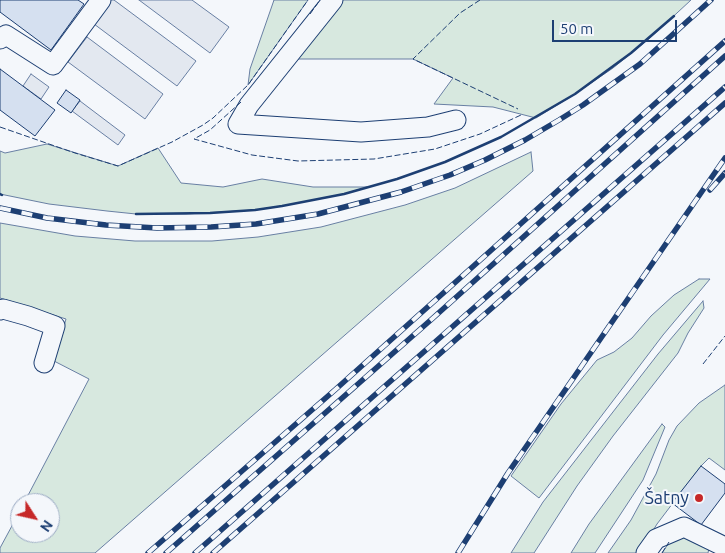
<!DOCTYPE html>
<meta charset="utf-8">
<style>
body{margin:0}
#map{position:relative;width:725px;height:553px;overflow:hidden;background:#f4f7fb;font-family:Ubuntu,sans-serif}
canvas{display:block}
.north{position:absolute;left:10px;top:493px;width:50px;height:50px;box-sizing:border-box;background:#f4f7fb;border:1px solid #9eadc5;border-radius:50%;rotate:125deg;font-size:14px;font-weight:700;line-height:20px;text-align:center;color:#1d3f73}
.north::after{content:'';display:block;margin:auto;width:18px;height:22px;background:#c62828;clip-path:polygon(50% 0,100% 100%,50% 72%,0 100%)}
.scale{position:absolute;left:552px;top:20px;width:125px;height:22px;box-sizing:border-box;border:2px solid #1d3f73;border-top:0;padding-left:6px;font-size:15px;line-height:18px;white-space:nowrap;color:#1d3f73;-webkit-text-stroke:4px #f4f7fb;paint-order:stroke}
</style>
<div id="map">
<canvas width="725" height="553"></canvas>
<div class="north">N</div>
<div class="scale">50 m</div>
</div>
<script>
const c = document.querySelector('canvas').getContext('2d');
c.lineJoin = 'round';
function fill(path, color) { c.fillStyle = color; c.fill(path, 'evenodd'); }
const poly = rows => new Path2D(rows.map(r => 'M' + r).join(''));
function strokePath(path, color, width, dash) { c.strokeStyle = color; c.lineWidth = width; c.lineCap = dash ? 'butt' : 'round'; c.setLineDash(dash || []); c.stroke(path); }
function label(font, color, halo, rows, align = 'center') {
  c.font = font + ' Ubuntu,sans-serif'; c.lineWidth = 4; c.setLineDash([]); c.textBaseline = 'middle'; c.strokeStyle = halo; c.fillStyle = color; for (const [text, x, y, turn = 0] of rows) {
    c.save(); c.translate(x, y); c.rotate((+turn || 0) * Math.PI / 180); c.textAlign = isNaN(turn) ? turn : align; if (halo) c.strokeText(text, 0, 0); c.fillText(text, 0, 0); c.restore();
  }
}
const green = poly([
 [274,0,308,0,248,85,250,69,274,0],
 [337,0,691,0,650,38,613,68,575,94,536,118,493,107,434,104,453,78,413,59,293,59,337,0],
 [47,144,118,166,158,148,181,183,223,187,262,179,313,187,367,187,344,194,282,206,255,210,186,214,136,214,107,211,49,204,0,194,0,151,5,153,47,144],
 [531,152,533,171,95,553,0,553,0,548,20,511,20,533,50,533,50,503,24,503,89,379,54,361,66,319,0,298,0,223,75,236,135,241,212,241,258,237,321,227,405,205,455,188,531,152],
 [699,279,710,279,663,335,539,498,511,476,561,404,597,360,614,352,632,338,651,316,674,295,699,279],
 [703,301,704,308,688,333,678,353,613,436,577,486,534,553,511,553,543,502,658,354,703,301],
 [725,385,725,470,709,458,701,466,657,524,639,553,608,553,631,520,656,474,669,440,677,426,699,403,725,385],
 [662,424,665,427,643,480,595,553,571,553,589,524,662,424],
 [675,534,710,543,708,553,662,553,675,534]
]);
const parking = poly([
 [106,0,114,0,196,61,177,86,90,21,106,0],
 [139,0,192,0,229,27,210,53,139,0],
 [87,37,163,94,145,119,68,62,87,37],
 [31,74,49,87,41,99,23,86,31,74],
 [80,101,125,135,118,145,72,111,80,101]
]);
const building = poly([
 [0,0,78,0,84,4,51,50,0,12,0,0],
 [0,69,55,110,35,136,0,110,0,69],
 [66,90,80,100,71,113,57,103,66,90],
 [701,466,725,484,725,493,701,525,672,503,701,466]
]);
const minor = poly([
 [333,0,249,105,238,124,361,132,428,127,456,120],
 [0,39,6,35,53,65,101,0],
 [0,310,3,309,28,316,55,326,44,363],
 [646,553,656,539,684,527,725,547]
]);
const rail = poly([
 [710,190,725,173],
 [0,208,47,218,106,225,157,228,211,227,256,224,318,214,401,192,450,175,485,160,525,140,559,120,583,105,640,64,711,0],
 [148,553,336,389,725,41],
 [166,553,433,318,725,56],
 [195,553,725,87],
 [213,553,725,103],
 [458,553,508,473,725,158]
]);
const fence = poly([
 [480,0,460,13,413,59,518,109],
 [310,14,320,0],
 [241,102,210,130,194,139,252,155,298,161,374,159,435,149,480,134,521,115],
 [0,127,75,153,118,166,172,142,203,125,213,118,248,85,308,0],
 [703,364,725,336],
 [662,553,669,542]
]);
const wall = poly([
 [0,194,2,195],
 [136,214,210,213,255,210,282,206,344,194,397,179,445,162,501,137,575,94,631,53,674,16]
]);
const markers = [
 [699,498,5,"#c62828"]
];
const poiNames = [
 ["Šatny",689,498]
];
fill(green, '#d7e8df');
strokePath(green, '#687fa3', 1);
fill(parking, '#e3e8f0');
strokePath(parking, '#687fa3', 1);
fill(building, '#d5e0f0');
strokePath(building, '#1d3f73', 1);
strokePath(minor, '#1d3f73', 21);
strokePath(minor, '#f4f7fb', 19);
strokePath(rail, '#1d3f73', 5.5);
strokePath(rail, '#f4f7fb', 4, [11]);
strokePath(fence, '#1d3f73', 1, [6, 2.5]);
strokePath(wall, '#1d3f73', 2.5);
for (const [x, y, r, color] of markers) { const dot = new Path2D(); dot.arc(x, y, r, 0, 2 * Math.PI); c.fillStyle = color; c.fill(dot); strokePath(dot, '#f4f7fb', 2); }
label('18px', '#1d3f73', '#f4f7fb', poiNames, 'right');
</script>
